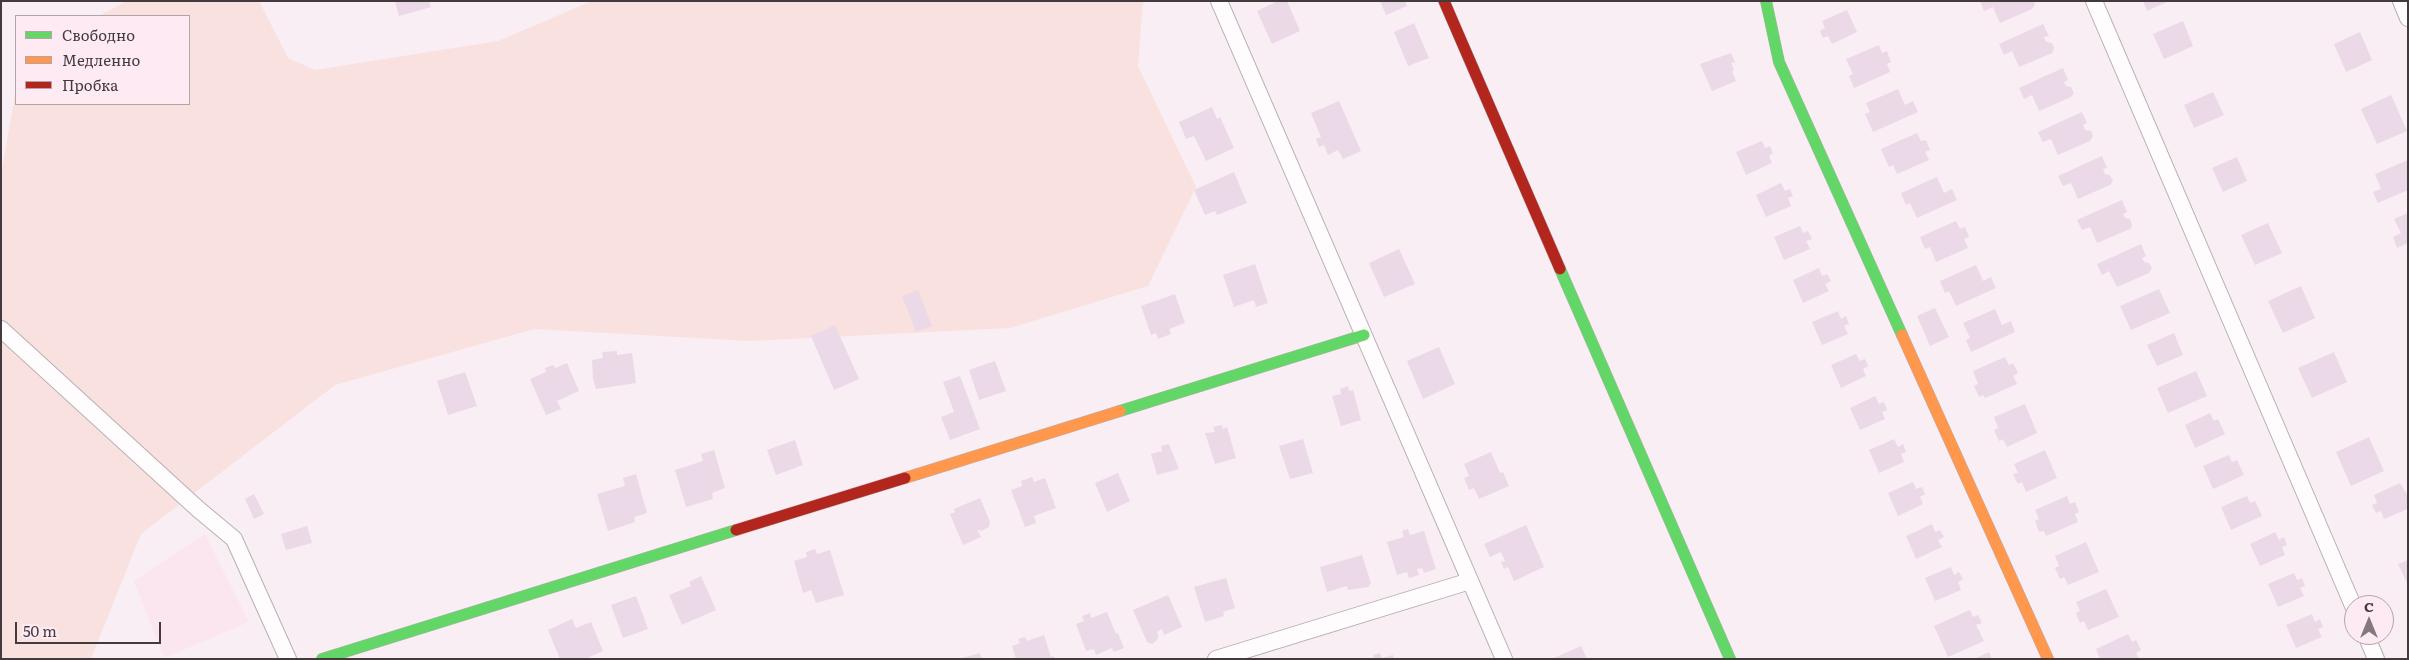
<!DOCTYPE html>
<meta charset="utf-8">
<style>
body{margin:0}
#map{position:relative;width:2409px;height:660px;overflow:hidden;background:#f9eef3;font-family:Literata,serif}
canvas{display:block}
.frame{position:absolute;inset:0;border:2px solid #433a3e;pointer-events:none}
.legend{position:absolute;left:15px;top:15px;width:175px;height:90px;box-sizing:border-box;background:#fdeaf2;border:1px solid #b3a4aa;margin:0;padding:6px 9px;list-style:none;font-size:15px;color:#433a3e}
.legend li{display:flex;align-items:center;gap:10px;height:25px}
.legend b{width:25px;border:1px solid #b3a4aa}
.north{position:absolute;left:2344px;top:595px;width:50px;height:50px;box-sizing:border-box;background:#fdeaf2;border:1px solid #b3a4aa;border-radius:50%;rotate:0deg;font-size:14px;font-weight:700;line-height:20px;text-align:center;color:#433a3e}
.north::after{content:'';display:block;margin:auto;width:18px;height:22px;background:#83797d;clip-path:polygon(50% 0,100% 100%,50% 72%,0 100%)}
.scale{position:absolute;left:15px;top:622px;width:146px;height:22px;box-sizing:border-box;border:2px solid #433a3e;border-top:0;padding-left:6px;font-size:15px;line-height:18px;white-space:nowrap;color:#433a3e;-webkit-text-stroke:4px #fdeaf2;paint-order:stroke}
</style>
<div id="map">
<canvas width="2409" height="660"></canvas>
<div class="frame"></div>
<ul class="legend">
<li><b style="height:6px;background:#63d668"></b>Свободно</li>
<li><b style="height:6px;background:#ff974d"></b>Медленно</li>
<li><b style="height:6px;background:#b3261e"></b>Пробка</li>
</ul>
<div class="north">С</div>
<div class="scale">50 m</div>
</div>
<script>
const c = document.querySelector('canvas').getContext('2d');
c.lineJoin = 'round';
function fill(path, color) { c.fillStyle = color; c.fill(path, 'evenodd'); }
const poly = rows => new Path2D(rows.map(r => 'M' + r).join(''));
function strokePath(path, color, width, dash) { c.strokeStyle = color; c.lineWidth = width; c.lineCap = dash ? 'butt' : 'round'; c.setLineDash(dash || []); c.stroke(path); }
const built = poly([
 [205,534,249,622,164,658,134,581]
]);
const green = poly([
 [127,1,259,1,288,58,315,70,498,41,592,1,1143,1,1138,66,1196,187,1148,286,1010,328,750,341,534,329,335,385,141,534,91,659,1,659,1,175,16,90,16,104,189,104,189,16,99,16]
]);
const building = poly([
 [395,1,429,1,431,7,399,16],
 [1278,1,1287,1,1300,31,1272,44,1257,11],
 [1380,1,1405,1,1407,6,1386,15],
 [1980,1,2033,1,2035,4,2032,9,2000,23,1993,7,1984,11],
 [2143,1,2169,1,2147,11],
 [1847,10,1857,32,1832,44,1828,36,1823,38,1820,31,1825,28,1822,21],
 [2183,21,2193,46,2164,59,2153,34],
 [1414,23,1429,58,1408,66,1394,32],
 [2043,24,2049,36,2044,37,2046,42,2052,43,2054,48,2052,53,2019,67,2012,51,2004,55,1999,44],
 [2360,32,2372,60,2346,72,2334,44],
 [1879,45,1882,53,1887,51,1891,62,1887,64,1890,72,1854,88,1849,76,1853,74,1846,59],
 [1731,53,1735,62,1731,63,1734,70,1732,71,1736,81,1712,91,1700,64],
 [2063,68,2068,80,2064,82,2066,86,2071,87,2074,93,2071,97,2039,111,2032,95,2024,99,2019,88],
 [1898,89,1905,105,1913,101,1918,112,1873,132,1865,114,1870,112,1866,103],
 [2213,92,2224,115,2194,128,2184,105],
 [2391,95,2407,131,2377,144,2361,109],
 [1339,101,1361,151,1343,159,1338,150,1328,155,1324,145,1319,147,1316,139,1321,137,1311,113],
 [1212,107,1217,119,1220,117,1234,148,1206,161,1194,136,1186,139,1179,122],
 [2082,112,2087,123,2083,125,2085,130,2091,131,2093,136,2090,141,2058,155,2051,139,2043,142,2038,132],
 [1917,133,1921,141,1926,140,1930,150,1925,152,1929,160,1897,174,1893,165,1889,167,1881,149],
 [1762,141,1765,148,1770,146,1773,153,1769,156,1772,163,1746,175,1736,152],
 [2102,156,2107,168,2103,169,2105,174,2110,175,2113,181,2110,185,2078,199,2071,183,2063,186,2058,176],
 [2237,157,2247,181,2223,192,2212,168],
 [2408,160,2408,190,2378,203,2373,192,2381,189,2375,174],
 [1234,172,1247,203,1217,215,1215,211,1205,215,1194,190],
 [1937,177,1944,193,1952,189,1957,200,1917,218,1910,203,1906,205,1901,193],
 [1781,183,1785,191,1790,189,1793,196,1788,198,1791,206,1766,217,1756,195],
 [2122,200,2127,212,2123,214,2125,218,2130,219,2132,225,2130,229,2097,243,2090,227,2082,230,2077,220],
 [2408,213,2408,243,2397,248,2393,237,2401,233,2394,219],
 [1956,221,1960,229,1965,227,1969,237,1964,239,1968,248,1936,262,1930,247,1925,249,1920,237],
 [2268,223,2282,253,2255,265,2241,235],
 [1800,226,1803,233,1808,231,1812,239,1806,241,1810,249,1784,260,1774,237],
 [2141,244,2146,256,2142,258,2144,262,2149,263,2152,268,2149,273,2117,287,2109,271,2102,275,2097,264],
 [1399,249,1415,284,1384,297,1369,263],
 [1255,264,1268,303,1256,307,1254,300,1234,307,1223,275],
 [1976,265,1983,281,1991,277,1996,288,1956,306,1949,291,1945,293,1940,281],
 [1819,268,1822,276,1827,274,1831,281,1825,284,1829,291,1803,303,1793,280],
 [2301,286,2315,318,2283,333,2268,301],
 [2159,289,2170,313,2131,330,2120,306],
 [918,290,932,326,916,332,902,296],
 [1175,294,1185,323,1169,329,1171,334,1158,339,1156,333,1151,335,1141,306],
 [1935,308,1949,337,1930,346,1917,316],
 [1995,309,2002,325,2011,321,2015,332,1971,352,1966,340,1970,338,1963,323],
 [1838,311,1841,319,1846,316,1849,324,1844,326,1848,334,1822,345,1812,322],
 [835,325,859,379,834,390,811,336],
 [2174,333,2183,355,2157,366,2147,345],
 [1439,347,1455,384,1423,399,1407,361],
 [617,351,617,355,632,353,636,383,596,389,593,379,592,360,603,358,602,352],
 [2334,352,2347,382,2312,398,2298,368],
 [1856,354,1860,361,1865,359,1868,366,1863,369,1866,376,1841,388,1831,365],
 [2005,357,2009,365,2013,363,2018,373,2013,376,2017,384,1985,398,1983,395,1979,397,1974,386,1978,384,1973,371],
 [995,361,1006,391,979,400,969,370],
 [567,363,579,391,557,401,561,409,546,415,530,379,546,372,545,368,553,365,555,368],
 [2196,371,2207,396,2168,413,2157,388],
 [465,372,477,406,448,415,437,381],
 [960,376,980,429,950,440,941,417,954,412,943,382],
 [1348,386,1349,391,1353,390,1361,420,1341,426,1332,396,1341,394,1340,389],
 [1875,396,1879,404,1884,402,1887,410,1882,412,1885,419,1860,430,1850,408],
 [2025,404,2037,433,2007,447,2003,439,1999,441,1994,430,1998,428,1994,417],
 [2210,413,2214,421,2218,419,2225,434,2195,448,2185,425],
 [1222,425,1223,429,1227,427,1236,458,1215,464,1205,433,1215,432,1213,427],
 [2369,437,2384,471,2351,486,2336,452],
 [1303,439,1313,473,1290,479,1279,446],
 [1894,439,1898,447,1903,444,1906,452,1901,454,1904,462,1879,473,1869,450],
 [795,440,803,465,776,475,767,450],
 [1169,444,1179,469,1157,475,1151,454,1162,451,1161,446],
 [714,450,725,488,712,493,713,499,686,507,675,470,703,461,701,454],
 [2045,450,2057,478,2026,492,2022,482,2018,484,2013,474,2018,473,2014,464],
 [1491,452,1500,473,1503,472,1509,486,1479,499,1474,488,1469,490,1464,478,1469,476,1464,464],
 [2229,455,2232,462,2237,460,2244,475,2213,489,2203,466],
 [1118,473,1130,501,1107,512,1095,483],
 [636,474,647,513,634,517,635,522,608,531,597,494,625,486,623,478],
 [1032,477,1034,482,1045,478,1056,508,1034,516,1036,523,1025,527,1011,490,1022,486,1021,481],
 [1913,482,1916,489,1922,487,1925,494,1920,497,1923,504,1898,516,1888,493],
 [2400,483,2408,496,2408,509,2384,519,2381,511,2376,513,2372,505,2377,503,2374,495],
 [254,494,264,514,254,519,245,499],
 [2067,496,2070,504,2075,502,2079,512,2075,514,2078,522,2046,536,2044,531,2039,532,2035,521,2039,519,2035,510],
 [2247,496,2250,503,2255,501,2262,516,2231,530,2221,507],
 [980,498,990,522,989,527,981,531,977,529,981,537,963,545,950,514,955,512,954,509],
 [1932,524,1935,532,1940,530,1944,537,1938,540,1942,547,1916,559,1906,536],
 [1526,525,1544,567,1514,581,1508,567,1504,569,1501,562,1505,561,1501,552,1490,557,1484,544],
 [307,526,312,543,286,550,281,534],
 [1408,529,1410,535,1424,531,1436,569,1424,573,1422,568,1417,569,1419,575,1409,578,1407,572,1397,575,1387,542,1404,537,1402,531],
 [2275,532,2279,540,2284,537,2287,545,2282,547,2285,555,2260,566,2250,544],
 [2086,542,2099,572,2068,585,2064,577,2060,579,2055,568,2059,566,2055,556],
 [815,549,817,554,830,550,844,595,816,603,811,590,803,593,794,561,807,557,806,552],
 [1362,555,1371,583,1368,587,1348,590,1347,586,1327,592,1320,567],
 [2408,560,2408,585,2398,564],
 [1951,567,1954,575,1959,572,1963,579,1958,582,1961,590,1935,601,1925,578],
 [2294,573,2297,580,2302,578,2305,586,2300,588,2304,596,2278,607,2268,584],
 [701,576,716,610,682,625,669,595,691,586,689,582],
 [1226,578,1235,608,1223,612,1224,616,1205,622,1194,587],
 [2106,589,2119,617,2088,630,2084,621,2080,623,2076,613,2080,611,2076,602],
 [1168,595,1182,627,1164,635,1162,629,1157,632,1159,637,1156,641,1152,644,1147,642,1133,610],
 [636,596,648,629,623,638,611,605],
 [1970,610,1973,617,1978,615,1982,623,1976,625,1984,641,1948,657,1934,626],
 [1107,612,1116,634,1118,633,1124,648,1114,652,1112,648,1096,655,1094,649,1086,651,1076,624,1084,621,1082,616,1090,613,1091,618],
 [2312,614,2315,622,2320,619,2323,627,2318,629,2322,637,2296,648,2286,625],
 [572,619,576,628,591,622,603,651,585,659,560,659,548,630],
 [2128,634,2132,642,2136,640,2141,650,2136,653,2139,659,2100,659,2096,649],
 [1044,635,1051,657,1054,656,1055,659,1016,659,1012,646,1020,643,1018,639,1025,637,1027,641],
 [1581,646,1587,659,1552,659],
 [1989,652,1992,659,1974,659],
 [980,653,982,659,962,659,962,658],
 [1380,653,1382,658,1393,655,1394,659,1374,659,1373,655]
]);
const street = poly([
 [1219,1,1504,659],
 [2094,1,2354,608],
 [2401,1,2408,18],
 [1,329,198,509,234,539,288,659],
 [2366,635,2376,659],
 [1216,659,1470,581]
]);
const fast = poly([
 [1766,1,1779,62,1902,335],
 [1560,269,1730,659],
 [1120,411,1364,335],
 [322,659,736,530]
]);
const slow = poly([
 [1902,335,2048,659],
 [905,478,1120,411]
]);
const jam = poly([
 [1444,1,1560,269],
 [736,530,905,478]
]);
fill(built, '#fbe5ef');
fill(green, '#f9e1df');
fill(building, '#ebd9e7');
strokePath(street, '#b8afb3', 18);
strokePath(fast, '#b8afb3', 12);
strokePath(slow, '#b8afb3', 12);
strokePath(jam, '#b8afb3', 12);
strokePath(street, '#fefcfd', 16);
strokePath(fast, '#63d668', 11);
strokePath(slow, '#ff974d', 11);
strokePath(jam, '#b3261e', 11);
</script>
